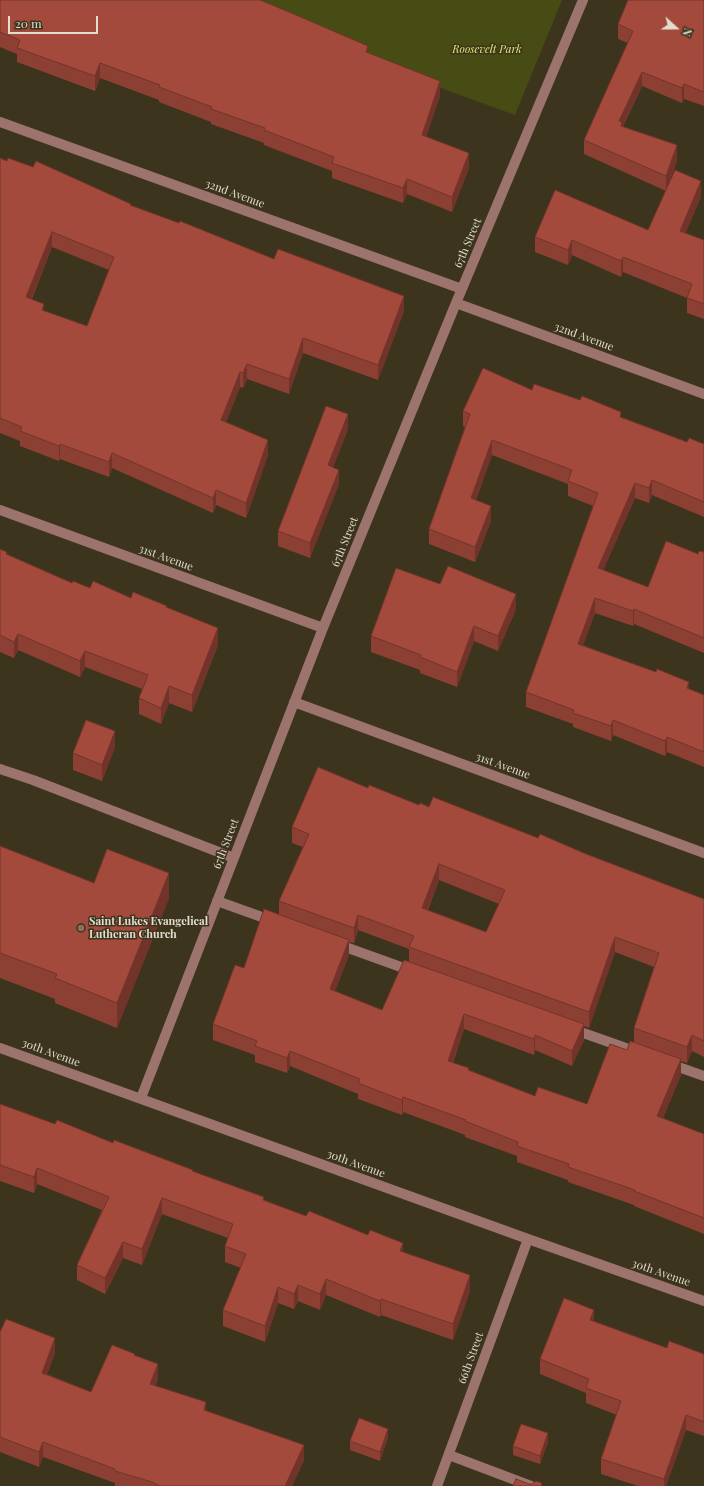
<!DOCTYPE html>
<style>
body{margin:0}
#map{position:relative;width:704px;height:1486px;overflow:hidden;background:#3c341d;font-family:"Playfair Display",serif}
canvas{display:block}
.north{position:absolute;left:656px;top:8px;width:40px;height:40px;-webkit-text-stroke:3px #3c341d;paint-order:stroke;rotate:111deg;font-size:11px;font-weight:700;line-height:16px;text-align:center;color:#e2ddcf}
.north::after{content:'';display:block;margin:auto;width:14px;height:18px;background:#e2ddcf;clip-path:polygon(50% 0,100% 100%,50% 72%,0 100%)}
.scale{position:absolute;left:8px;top:16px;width:90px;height:18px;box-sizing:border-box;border:2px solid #e2ddcf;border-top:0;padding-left:5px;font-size:12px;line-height:14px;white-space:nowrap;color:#e2ddcf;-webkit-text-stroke:3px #3c341d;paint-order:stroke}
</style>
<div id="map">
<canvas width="704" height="1486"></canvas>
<div class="north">N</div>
<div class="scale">20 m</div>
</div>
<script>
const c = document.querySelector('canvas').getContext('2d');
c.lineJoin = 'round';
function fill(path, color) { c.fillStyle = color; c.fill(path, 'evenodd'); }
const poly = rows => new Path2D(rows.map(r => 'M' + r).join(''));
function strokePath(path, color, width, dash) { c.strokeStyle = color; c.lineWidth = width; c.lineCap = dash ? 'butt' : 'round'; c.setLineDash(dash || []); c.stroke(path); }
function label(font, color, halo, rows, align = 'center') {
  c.font = font + ' "Playfair Display",serif'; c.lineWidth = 3; c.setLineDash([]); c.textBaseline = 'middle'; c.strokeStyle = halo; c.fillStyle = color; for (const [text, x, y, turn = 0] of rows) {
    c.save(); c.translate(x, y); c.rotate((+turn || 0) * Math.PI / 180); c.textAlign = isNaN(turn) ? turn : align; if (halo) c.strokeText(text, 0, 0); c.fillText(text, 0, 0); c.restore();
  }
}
const green = poly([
 [198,0,562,0,515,115]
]);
const minor = poly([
 [0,122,462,289],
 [456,303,704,394],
 [0,510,323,628],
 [294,702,704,853],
 [0,769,33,780,234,858],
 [217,901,273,921],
 [337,944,412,971],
 [572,1029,640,1053],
 [0,1048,528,1239,704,1301],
 [670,1064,704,1076],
 [141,1098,323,628,456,303,583,0],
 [449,1455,531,1486],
 [437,1486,528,1239]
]);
const wall = poly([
 [0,0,368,53,440,96,426,136,469,168,452,212,407,194,403,203,332,178,332,171,264,145,264,143,211,124,211,122,159,102,159,100,100,78,95,91,17,62,17,54,0,47],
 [704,0,704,106,684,99,682,103,642,86,623,127,677,160,670,181,701,197,685,233,704,240,704,319,687,313,687,298,623,272,621,277,572,255,568,265,535,252,535,237,648,230,666,191,584,154,584,140,628,43,618,39,618,24],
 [0,158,131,206,404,311,378,380,303,353,289,394,247,379,243,388,240,387,226,422,268,455,246,518,216,505,213,513,112,468,109,477,60,459,59,461,20,446,20,441,0,433],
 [52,247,109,270,87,326,44,311,32,299],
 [532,390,621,417,687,442,704,444,704,517,652,495,649,503,635,498,603,570,648,587,698,554,704,552,704,653,634,624,633,626,595,613,583,645,704,695,704,767,667,752,665,756,613,735,611,741,573,727,573,724,526,707,526,692,593,506,568,496,568,484,492,455,476,500,491,521,475,562,429,544,429,529,465,427,463,426,463,411],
 [348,429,333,467,339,484,310,558,278,546,278,531],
 [0,549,7,554,72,583,131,598,167,608,218,645,192,712,169,703,161,724,139,714,139,698,142,689,85,667,80,677,18,650,14,658,0,652],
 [440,584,516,609,498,651,474,641,457,687,420,673,420,670,371,652,371,636],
 [115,747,102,781,73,770,73,753],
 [368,788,419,805,429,807,538,838,586,854,704,899,704,1057,692,1051,687,1063,681,1061,681,1075,663,1118,704,1134,704,1234,634,1206,634,1205,568,1182,568,1180,517,1162,517,1156,465,1137,465,1135,403,1112,402,1115,358,1099,358,1094,290,1066,287,1073,255,1062,255,1055,213,1040,213,1024,244,968,279,915,279,901,303,847,292,843,292,827],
 [439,880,499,904,486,932,428,910],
 [358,930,409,949,409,961,382,1010,335,991,349,955,349,942,354,943],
 [615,952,654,967,634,1028,634,1042,587,1104,535,1096,469,1070,453,1063,464,1029,534,1055,535,1050,572,1066,584,1040,584,1026,589,1028],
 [0,846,94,883,169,898,117,1028,55,1003,55,999,0,978],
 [0,1104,55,1124,113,1143,193,1171,264,1200,403,1252,470,1291,453,1340,381,1315,380,1317,326,1295,320,1310,298,1301,294,1309,278,1303,265,1342,223,1326,223,1310,241,1268,225,1262,225,1246,228,1238,162,1214,142,1265,123,1258,105,1294,77,1280,77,1265,102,1210,37,1184,34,1193,0,1181],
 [594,1321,667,1348,704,1354,704,1436,686,1430,666,1486,638,1486,601,1474,601,1459,617,1415,586,1403,586,1393,540,1374,540,1359],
 [0,1332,55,1353,47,1374,91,1392,135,1356,158,1379,155,1386,206,1411,304,1460,292,1486,115,1486,115,1483,43,1457,39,1467,0,1452],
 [388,1437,380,1461,350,1450,350,1441],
 [548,1442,540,1464,513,1455,513,1446]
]);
const shadedWall = poly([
 [368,46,368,61,366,52],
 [100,63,100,78,95,91,95,76],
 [642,72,642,86,622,129,622,137,619,121],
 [440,81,440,96,422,150,422,135],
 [684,84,684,99,682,103,682,88],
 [677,145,677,160,666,191,666,176],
 [469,153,469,168,452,212,452,197],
 [407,179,407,194,403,203,403,188],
 [701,181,701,197,680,247,680,231],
 [52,232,52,247,26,312,26,297],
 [572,240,572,255,568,265,568,250],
 [623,257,623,272,621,277,621,261],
 [404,296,404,311,378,380,378,365],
 [44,304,44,319,42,310],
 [303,338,303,353,289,394,289,379],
 [247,364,247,379,243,388,243,373],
 [240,372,240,387,221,435,221,420],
 [348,414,348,429,328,480,328,465],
 [268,440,268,455,246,518,246,503],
 [492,440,492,455,471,513,471,498],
 [60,444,60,459,59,461,59,446],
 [112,453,112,468,109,477,109,462],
 [339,470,339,484,310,558,310,543],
 [652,480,652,495,649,503,649,488],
 [635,483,635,498,598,583,598,568],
 [216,490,216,505,213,513,213,498],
 [491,506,491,521,475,562,475,547],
 [516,594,516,609,498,651,498,636],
 [595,598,595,613,578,659,578,644],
 [634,609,634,624,633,626,633,611],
 [474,626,474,641,457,687,457,672],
 [218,628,218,645,192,712,192,695],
 [18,634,18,650,14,658,14,642],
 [85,651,85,667,80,677,80,661],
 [689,682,689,697,687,688],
 [169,686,169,703,161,724,161,708],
 [613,720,613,735,611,741,611,726],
 [115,731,115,747,102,781,102,765],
 [667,737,667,752,665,756,665,741],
 [439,864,439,880,422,923,422,908],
 [169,873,169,898,117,1028,117,1003],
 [358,915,358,930,354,943,354,928],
 [615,937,615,952,589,1028,589,1012],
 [349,940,349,955,330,1004,330,989],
 [464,1014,464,1029,448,1076,448,1061],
 [584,1024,584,1040,572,1066,572,1051],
 [535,1035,535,1050,534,1055,534,1039],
 [692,1035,692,1051,687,1063,687,1047],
 [290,1051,290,1066,287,1073,287,1058],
 [681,1059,681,1075,657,1132,657,1116],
 [403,1097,403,1112,402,1115,402,1100],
 [37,1168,37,1184,34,1193,34,1177],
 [162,1198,162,1214,142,1265,142,1249],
 [123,1242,123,1258,105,1294,105,1278],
 [403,1243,403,1258,400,1251],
 [470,1275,470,1291,453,1340,453,1324],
 [326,1279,326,1295,320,1310,320,1294],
 [298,1285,298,1301,294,1309,294,1294],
 [278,1287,278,1303,265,1342,265,1326],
 [381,1299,381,1315,380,1317,380,1301],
 [594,1310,594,1325,590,1320],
 [55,1338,55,1353,42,1388,42,1373],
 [158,1364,158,1379,150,1399,150,1384],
 [206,1402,206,1418,204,1410],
 [686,1415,686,1430,666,1486,664,1486,664,1479],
 [388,1429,388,1437,380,1461,380,1452],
 [548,1433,548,1442,540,1464,540,1456],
 [43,1442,43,1457,39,1467,39,1452],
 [304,1445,304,1460,292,1486,285,1486]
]);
const building = poly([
 [0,0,260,0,289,12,368,46,366,52,440,81,422,135,469,153,452,197,407,179,403,188,332,163,334,157,264,130,265,128,211,109,212,107,159,87,160,85,100,63,95,76,17,48,20,40,0,32,0,0],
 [628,0,704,0,704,92,684,84,682,88,642,72,619,121,622,122,621,126,677,145,666,176,584,140,633,31,618,24,628,0],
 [0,158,7,161,8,158,33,167,36,161,131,204,130,205,179,223,180,221,274,259,278,249,404,296,378,365,303,338,289,379,247,364,243,373,240,372,221,420,268,440,246,503,216,490,213,498,112,453,109,462,60,444,59,446,20,431,22,427,0,418,0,158],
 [52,232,114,257,87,326,42,310,44,304,26,297,52,232],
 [675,170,701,181,680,231,704,240,704,304,687,298,692,284,623,257,621,261,572,240,568,250,535,237,555,190,648,230,675,170],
 [483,368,532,390,534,384,580,400,582,396,621,412,620,417,687,442,689,438,704,444,704,502,652,480,649,488,635,483,598,568,648,587,666,541,698,554,699,551,704,552,704,638,634,609,633,611,595,598,578,644,656,672,657,669,689,682,687,688,704,695,704,752,667,737,665,741,613,720,611,726,573,713,574,710,526,692,598,493,568,481,572,470,492,440,471,498,491,506,475,547,429,529,470,414,463,411,483,368],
 [326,406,348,414,328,465,339,470,310,543,278,531,326,406],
 [0,549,7,552,6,554,72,583,73,581,90,588,93,581,131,598,133,592,167,606,166,607,218,628,192,695,169,686,161,708,139,698,148,675,85,651,80,661,18,634,14,642,0,635,0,549],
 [448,566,516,594,498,636,474,626,457,672,420,657,421,655,371,636,396,568,440,584,448,566],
 [86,720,115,731,102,765,73,753,86,720],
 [318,767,368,788,369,785,419,805,420,803,429,807,433,797,538,838,540,834,586,854,704,899,704,1041,692,1035,687,1047,634,1028,659,953,615,937,589,1012,409,947,414,936,358,915,354,928,279,901,309,834,292,827,318,767],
 [439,864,505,890,486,932,422,908,439,864],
 [0,846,94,883,107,849,169,873,117,1003,55,978,57,974,0,953,0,846],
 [264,909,349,940,330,989,382,1010,404,960,584,1024,572,1051,535,1035,534,1039,464,1014,448,1061,469,1068,468,1070,535,1096,538,1087,587,1104,610,1044,627,1050,630,1041,681,1059,657,1116,704,1134,704,1218,634,1191,635,1190,568,1167,569,1164,517,1146,518,1142,465,1121,466,1120,403,1097,402,1100,358,1083,360,1079,290,1051,287,1058,255,1046,257,1041,213,1024,235,965,244,968,264,909],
 [0,1104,55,1124,57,1120,113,1143,114,1140,193,1170,192,1171,264,1197,263,1200,306,1216,309,1211,368,1235,370,1230,403,1243,400,1251,470,1275,453,1324,381,1299,380,1301,326,1279,320,1294,298,1285,294,1294,278,1287,265,1326,223,1310,246,1254,225,1246,233,1224,162,1198,142,1249,123,1242,105,1278,77,1265,109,1197,37,1168,34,1177,0,1165,0,1104],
 [564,1298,594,1310,590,1320,667,1348,669,1341,704,1354,704,1422,686,1415,664,1479,601,1459,621,1401,586,1388,589,1379,540,1359,564,1298],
 [6,1319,55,1338,42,1373,91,1392,112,1345,135,1354,134,1355,158,1364,150,1384,206,1402,204,1410,304,1445,285,1486,160,1486,152,1482,115,1471,115,1469,43,1442,39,1452,0,1437,0,1332,6,1319],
 [359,1418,388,1429,380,1452,350,1441,359,1418],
 [521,1424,548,1433,540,1456,513,1446,521,1424],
 [516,1479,529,1484,532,1484,536,1481,542,1483,541,1486,513,1486,516,1479]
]);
const markers = [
 [81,928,4,"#8d6e63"]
];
const parkNames = [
 ["Roosevelt Park",487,50]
];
const streetNames = [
 ["32nd Avenue",235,194,20],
 ["67th Street",468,243,-67],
 ["32nd Avenue",584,337,20],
 ["67th Street",345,542,-68],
 ["31st Avenue",166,558,20],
 ["31st Avenue",503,766,20],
 ["67th Street",226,844,-69],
 ["30th Avenue",51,1053,20],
 ["30th Avenue",356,1164,20],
 ["30th Avenue",661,1273,19],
 ["66th Street",471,1358,-70]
];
const poiNames = [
 ["Saint Lukes Evangelical",89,922],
 ["Lutheran Church",89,935]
];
fill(green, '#474b14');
strokePath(minor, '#9d736e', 10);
fill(wall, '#8c4034');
fill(shadedWall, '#72342a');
fill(building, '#a34a3c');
strokePath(building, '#72342a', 1);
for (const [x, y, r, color] of markers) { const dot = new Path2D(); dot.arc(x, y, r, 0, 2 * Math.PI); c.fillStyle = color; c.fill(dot); strokePath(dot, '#3c341d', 1.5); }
label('italic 11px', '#e3ed6d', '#3c341d', parkNames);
label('11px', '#e2ddcf', '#3c341d', streetNames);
label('bold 11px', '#e2ddcf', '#3c341d', poiNames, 'left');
</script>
